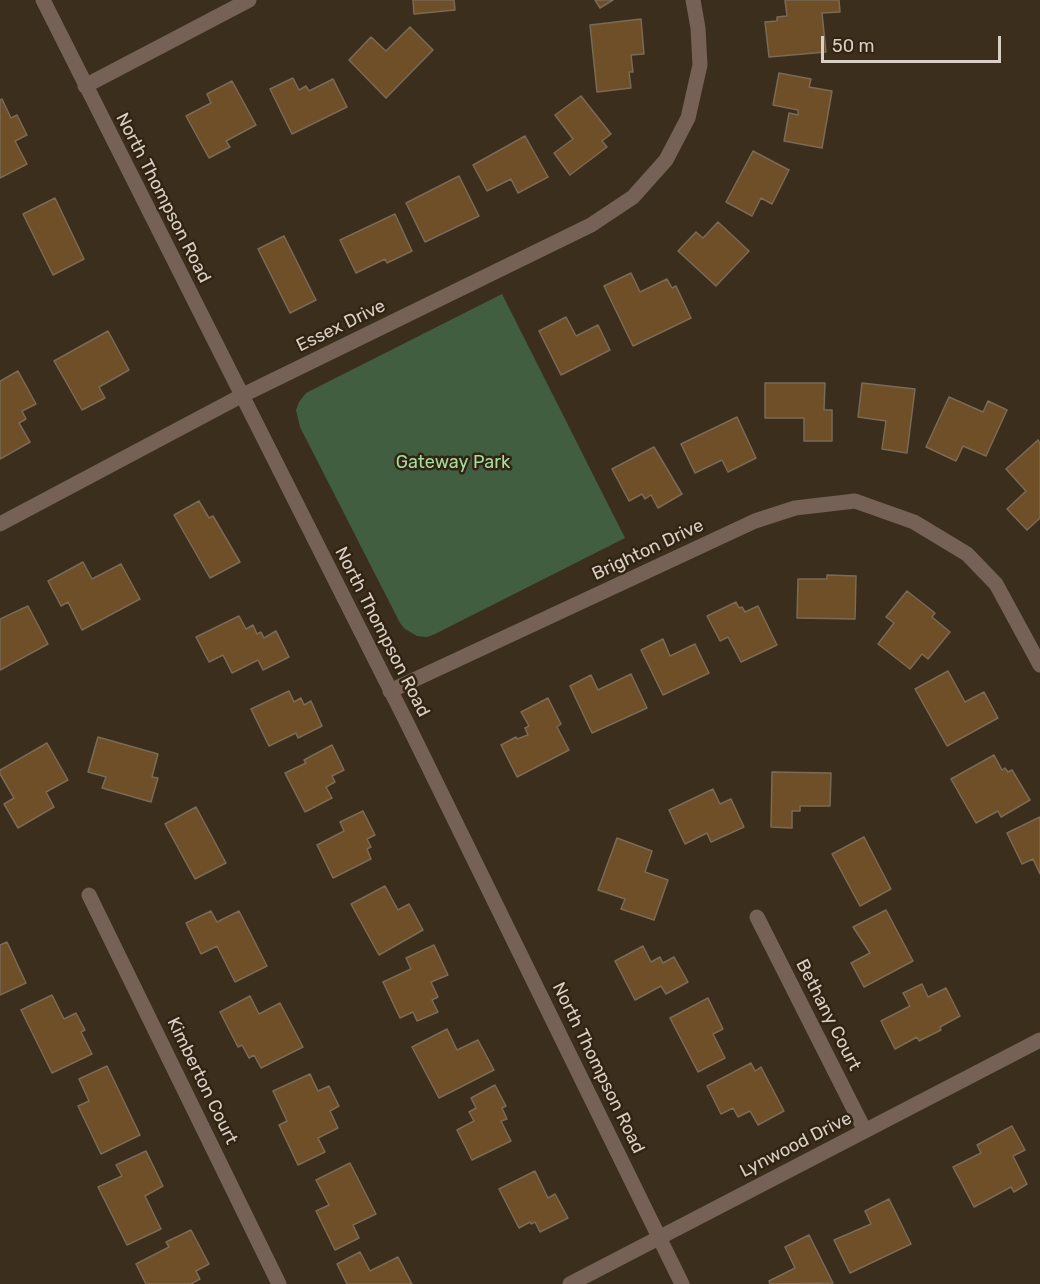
<!DOCTYPE html>
<style>
body{margin:0}
#map{position:relative;width:1040px;height:1284px;overflow:hidden;background:#3c2e1c;font-family:Rubik,sans-serif}
canvas{display:block}
.scale{position:absolute;left:821px;top:36px;width:180px;height:27px;box-sizing:border-box;border:3px solid #d9cfc5;border-top:0;padding-left:8px;font-size:18px;line-height:21px;white-space:nowrap;color:#d9cfc5;-webkit-text-stroke:4px #322413;paint-order:stroke}
</style>
<div id="map">
<canvas width="1040" height="1284"></canvas>
<div class="scale">50 m</div>
</div>
<script>
const c = document.querySelector('canvas').getContext('2d');
c.lineJoin = 'round';
function fill(path, color) { c.fillStyle = color; c.fill(path, 'evenodd'); }
const poly = rows => new Path2D(rows.map(r => 'M' + r).join(''));
function strokePath(path, color, width, dash) { c.strokeStyle = color; c.lineWidth = width; c.lineCap = dash ? 'butt' : 'round'; c.setLineDash(dash || []); c.stroke(path); }
function label(font, color, halo, rows, align = 'center') {
  c.font = font + ' Rubik,sans-serif'; c.lineWidth = 5; c.setLineDash([]); c.textBaseline = 'middle'; c.strokeStyle = halo; c.fillStyle = color; for (const [text, x, y, turn = 0] of rows) {
    c.save(); c.translate(x, y); c.rotate((+turn || 0) * Math.PI / 180); c.textAlign = isNaN(turn) ? turn : align; if (halo) c.strokeText(text, 0, 0); c.fillText(text, 0, 0); c.restore();
  }
}
const green = poly([
 [502,294,625,538,435,634,427,637,417,636,405,629,400,623,300,427,296,410,299,402,306,393]
]);
const building = poly([
 [413,0,454,0,455,10,414,14,413,0],
 [595,0,613,0,600,8,595,0],
 [785,0,839,0,840,12,822,13,826,52,769,57,765,22,777,21,777,17,787,16,785,0],
 [641,19,644,54,631,55,633,72,629,72,631,88,597,92,590,25,641,19],
 [410,27,433,50,386,98,349,60,371,37,386,51,410,27],
 [779,73,811,79,809,87,832,91,822,148,784,141,789,113,798,115,798,110,773,105,779,73],
 [293,78,299,90,306,86,309,91,333,79,347,107,292,134,270,89,293,78],
 [232,81,256,125,226,141,230,147,209,158,186,116,211,103,207,94,232,81],
 [581,96,611,134,602,141,607,147,570,175,554,153,573,139,555,115,581,96],
 [2,99,11,118,17,115,27,135,15,141,27,164,0,178,0,100,2,99],
 [525,136,548,177,518,193,511,179,487,191,473,165,525,136],
 [753,151,789,170,772,204,761,198,752,216,726,202,753,151],
 [459,176,479,216,425,242,406,203,459,176],
 [55,198,84,259,53,275,23,214,55,198],
 [395,214,412,251,387,263,385,259,356,273,340,240,395,214],
 [718,222,749,251,716,286,678,251,696,232,703,238,718,222],
 [284,236,316,300,290,313,258,249,284,236],
 [631,273,640,292,667,279,672,288,676,286,691,318,633,346,604,286,631,273],
 [566,317,576,336,598,325,610,350,561,375,539,331,566,317],
 [108,331,129,370,99,387,105,398,82,410,54,361,108,331],
 [18,371,36,404,22,411,26,419,19,423,30,442,0,459,0,381,18,371],
 [765,383,825,383,824,410,832,410,832,441,804,441,804,418,765,418,765,383],
 [862,383,915,389,907,453,882,449,886,421,858,417,862,383],
 [949,397,983,412,988,401,1007,410,986,456,963,446,956,461,926,447,949,397],
 [737,417,756,458,728,472,722,460,695,473,681,444,737,417],
 [1038,440,1040,443,1040,518,1027,530,1007,509,1026,491,1006,469,1038,440],
 [654,447,682,494,658,508,651,495,645,499,642,494,629,501,612,469,654,447],
 [199,501,209,518,213,516,240,562,210,578,174,515,199,501],
 [83,562,92,579,121,564,140,599,82,630,68,602,61,606,48,581,83,562],
 [827,575,856,576,855,619,797,618,798,579,827,579,827,575],
 [907,591,935,613,932,617,950,632,928,659,922,654,910,669,878,644,894,623,886,617,907,591],
 [736,602,739,608,742,607,745,612,758,606,777,645,741,662,728,637,720,641,707,616,736,602],
 [28,606,48,644,0,670,0,619,28,606],
 [239,616,246,629,253,625,257,634,261,632,264,638,276,631,289,657,263,670,258,660,232,673,223,655,209,662,196,637,239,616],
 [663,639,670,656,695,644,709,673,663,695,641,650,663,639],
 [948,671,965,702,984,692,998,718,947,746,915,689,948,671],
 [631,674,647,708,592,733,570,686,591,675,598,690,631,674],
 [289,691,294,702,301,698,304,705,311,701,322,726,298,738,296,733,269,746,251,709,289,691],
 [548,698,561,724,557,727,569,750,517,777,501,745,516,737,517,739,528,735,525,728,529,726,521,712,548,698],
 [98,737,158,754,152,777,158,778,151,802,102,788,106,777,88,772,98,737],
 [47,743,68,780,46,792,54,807,18,828,4,804,14,798,0,774,0,770,47,743],
 [332,745,344,770,332,776,335,782,326,787,332,798,305,812,285,773,306,763,304,760,332,745],
 [994,755,1002,770,1005,768,1008,772,1012,770,1030,800,1001,817,998,811,976,823,951,779,994,755],
 [772,772,831,773,830,806,800,806,800,811,792,811,792,828,771,827,772,772],
 [713,789,720,804,731,799,744,827,711,842,707,833,685,844,669,810,713,789],
 [196,807,226,863,195,879,165,824,196,807],
 [363,811,375,835,367,839,371,847,367,849,371,859,333,878,317,845,344,831,340,822,363,811],
 [1040,817,1040,874,1033,859,1022,864,1007,833,1040,817],
 [864,837,891,889,860,906,832,854,864,837],
 [617,838,652,851,645,872,668,880,654,920,621,909,625,899,598,890,617,838],
 [385,886,398,910,409,904,423,930,379,955,351,904,385,886],
 [886,910,913,961,864,987,851,963,870,953,853,927,886,910],
 [211,911,217,922,239,911,267,966,235,982,217,946,201,954,186,923,211,911],
 [7,942,26,983,0,995,0,945,7,942],
 [434,945,448,975,431,982,438,997,432,1000,438,1012,417,1021,413,1012,400,1018,383,982,411,969,406,958,434,945],
 [643,946,651,962,660,957,663,963,674,957,688,982,666,994,661,986,635,1000,615,961,643,946],
 [922,984,928,997,946,988,960,1016,940,1027,941,1030,919,1041,917,1037,895,1049,881,1021,910,1006,903,993,922,984],
 [52,995,64,1019,76,1013,85,1030,81,1032,92,1054,52,1073,21,1010,52,995],
 [250,996,259,1014,280,1003,303,1047,261,1068,254,1055,249,1058,242,1045,238,1047,220,1012,250,996],
 [708,998,723,1029,713,1034,725,1058,698,1072,670,1018,708,998],
 [447,1029,457,1050,478,1040,494,1070,439,1098,412,1047,447,1029],
 [751,1063,755,1071,761,1067,784,1111,758,1125,750,1111,738,1117,733,1108,721,1114,707,1086,751,1063],
 [107,1066,140,1135,101,1154,78,1106,89,1101,79,1079,107,1066],
 [310,1074,318,1091,329,1086,339,1106,330,1111,338,1128,318,1138,325,1152,298,1165,279,1125,287,1121,273,1091,310,1074],
 [495,1085,506,1106,502,1108,507,1119,501,1121,511,1141,472,1160,457,1130,474,1121,469,1112,476,1108,471,1098,495,1085],
 [1012,1126,1025,1150,1013,1156,1027,1184,1014,1192,1011,1187,974,1207,953,1167,981,1153,977,1145,1012,1126],
 [146,1151,163,1186,145,1196,161,1229,127,1245,98,1187,122,1176,116,1165,146,1151],
 [350,1163,376,1214,353,1225,359,1238,335,1250,316,1211,329,1205,316,1180,350,1163],
 [535,1171,548,1198,555,1194,568,1218,540,1232,535,1222,531,1224,530,1222,519,1228,499,1189,535,1171],
 [889,1199,911,1244,850,1273,834,1240,871,1224,865,1211,889,1199],
 [191,1230,209,1264,196,1271,200,1279,191,1284,146,1284,136,1264,169,1247,166,1242,191,1230],
 [809,1235,833,1283,770,1284,769,1281,795,1268,785,1247,809,1235],
 [360,1252,370,1271,398,1257,412,1284,347,1284,337,1264,360,1252]
]);
const minor = poly([
 [43,0,406,721,682,1284],
 [85,86,249,0],
 [0,524,241,396,591,225,633,197,666,160,688,118,700,65,698,28,693,0],
 [390,691,755,521,795,508,855,501,914,522,967,554,996,584,1040,665],
 [89,895,279,1284],
 [757,917,865,1131],
 [570,1284,1040,1040]
]);
const streetNames = [
 ["North Thompson Road",163,198,63],
 ["Essex Drive",341,326,-26],
 ["Brighton Drive",648,550,-25],
 ["North Thompson Road",382,632,63],
 ["Bethany Court",828,1015,63],
 ["North Thompson Road",598,1068,64],
 ["Kimberton Court",202,1081,64],
 ["Lynwood Drive",796,1145,-27]
];
const parkNames = [
 ["Gateway Park",453,463]
];
fill(green, '#415f40');
fill(building, '#6e4f28');
strokePath(building, '#7a6a56', 1.5);
strokePath(minor, '#756156', 15);
label('18px', '#d9cfc5', '#322413', streetNames);
label('18px', '#a4dca1', '#322413', parkNames);
</script>
